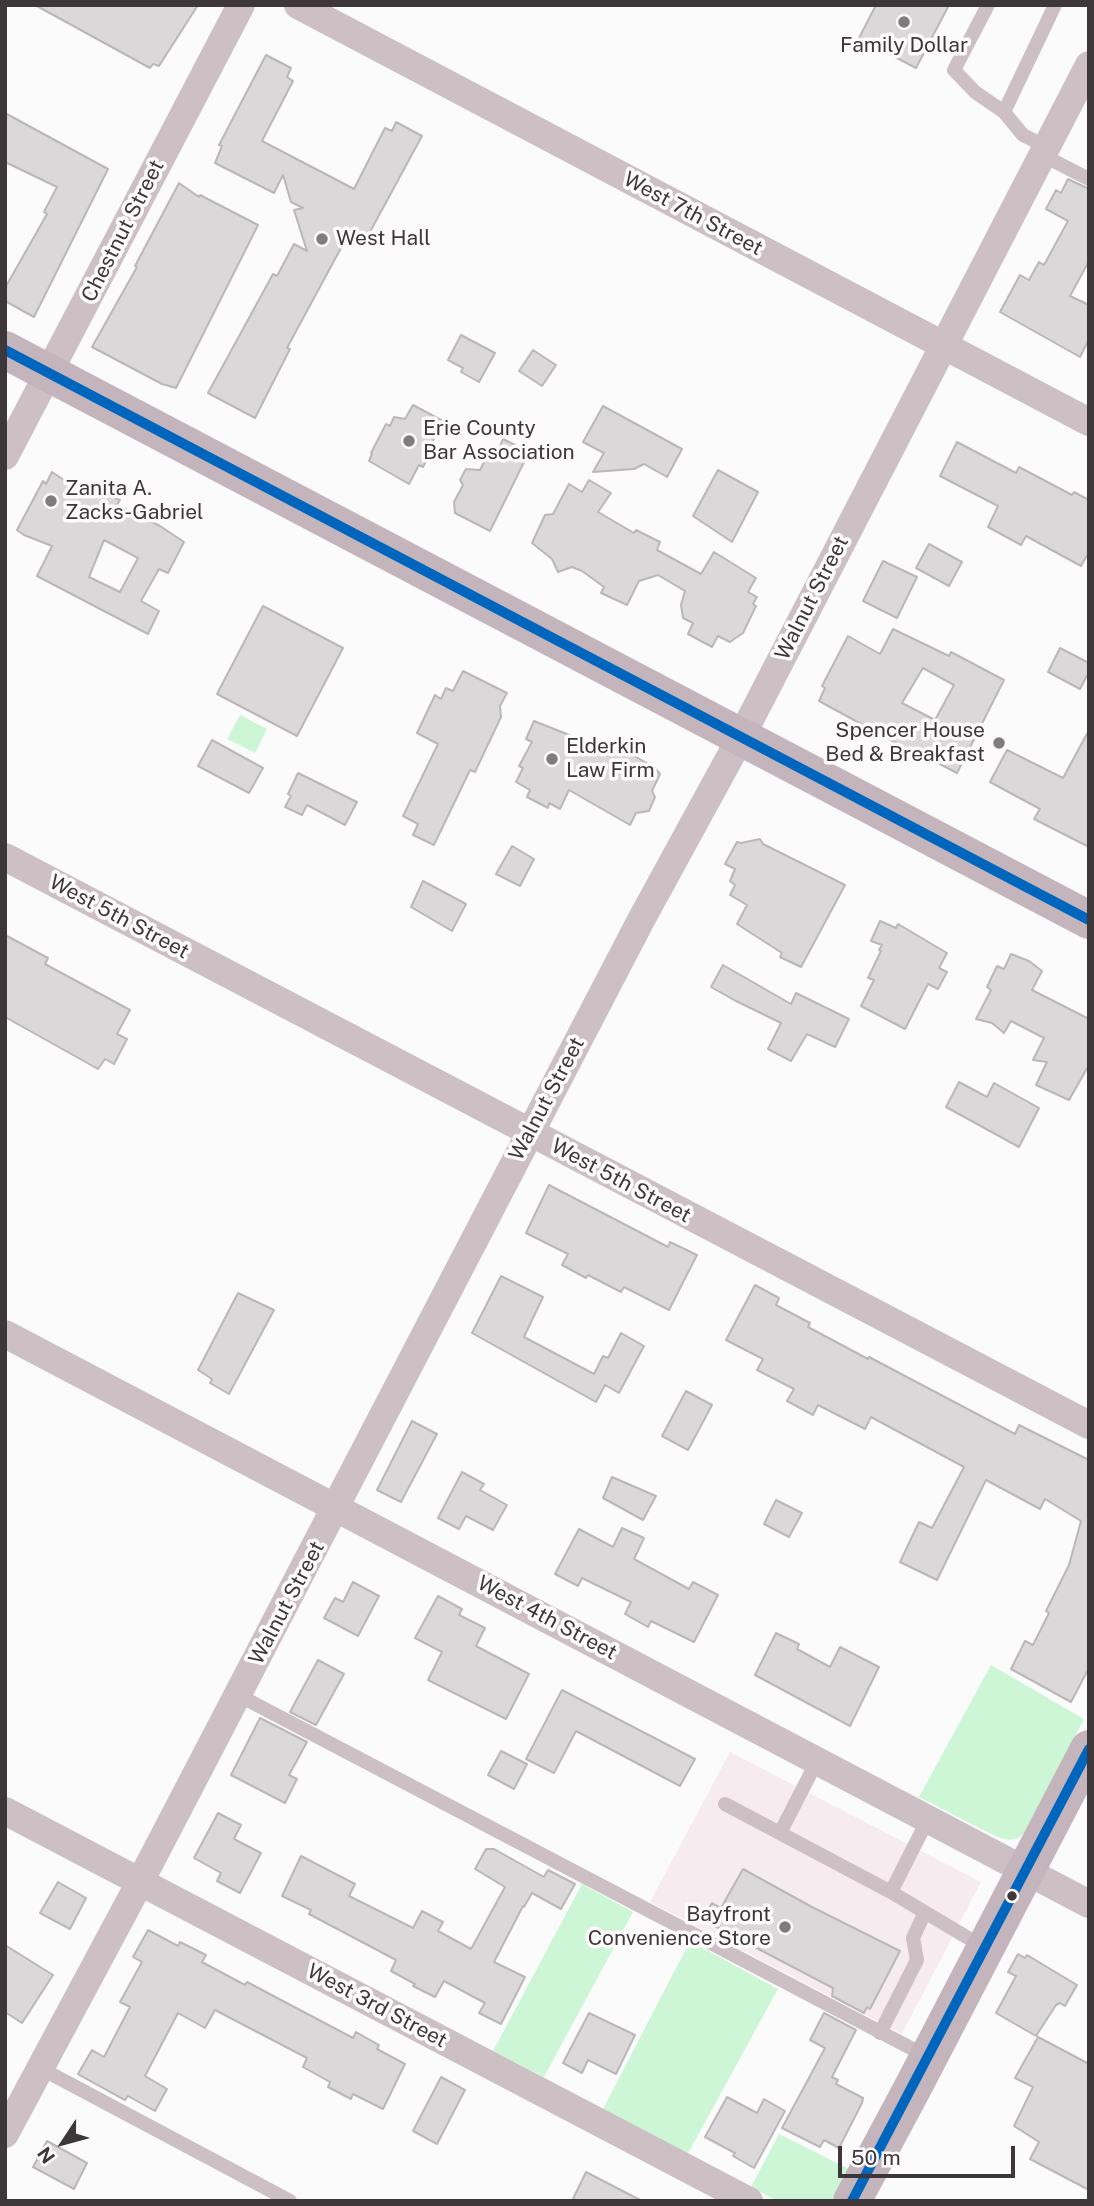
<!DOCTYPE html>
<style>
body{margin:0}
#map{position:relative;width:1094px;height:2206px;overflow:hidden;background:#fcfbfb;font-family:"Public Sans",sans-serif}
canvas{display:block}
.frame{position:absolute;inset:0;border:7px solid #3e373a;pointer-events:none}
.north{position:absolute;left:28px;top:2108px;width:70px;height:70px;-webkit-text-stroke:5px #fdfafb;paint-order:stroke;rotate:234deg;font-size:19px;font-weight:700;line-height:28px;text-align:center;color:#3e373a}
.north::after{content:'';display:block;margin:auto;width:24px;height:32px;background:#3e373a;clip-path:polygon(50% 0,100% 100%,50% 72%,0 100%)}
.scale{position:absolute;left:838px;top:2146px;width:177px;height:32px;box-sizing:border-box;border:4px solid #3e373a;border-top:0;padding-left:9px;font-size:21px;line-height:24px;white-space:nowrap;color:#3e373a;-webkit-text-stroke:5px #fdfafb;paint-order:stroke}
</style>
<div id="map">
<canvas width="1094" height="2206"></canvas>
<div class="frame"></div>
<div class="north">N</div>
<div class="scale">50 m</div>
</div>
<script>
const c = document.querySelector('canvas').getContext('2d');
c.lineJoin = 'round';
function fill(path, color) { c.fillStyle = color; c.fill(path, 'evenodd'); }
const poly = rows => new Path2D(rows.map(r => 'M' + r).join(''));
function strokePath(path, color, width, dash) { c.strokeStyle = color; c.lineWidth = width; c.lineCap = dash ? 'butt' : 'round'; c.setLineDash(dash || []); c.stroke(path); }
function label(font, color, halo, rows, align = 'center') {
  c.font = font + ' "Public Sans",sans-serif'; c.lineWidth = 7; c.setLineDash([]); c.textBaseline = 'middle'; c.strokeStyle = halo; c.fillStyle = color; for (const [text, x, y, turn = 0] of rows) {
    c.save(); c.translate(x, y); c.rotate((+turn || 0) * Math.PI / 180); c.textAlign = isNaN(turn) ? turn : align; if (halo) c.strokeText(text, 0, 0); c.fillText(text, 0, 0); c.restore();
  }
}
const built = poly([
 [730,1752,981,1882,902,2034,650,1902]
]);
const green = poly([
 [240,715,267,729,255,753,227,739],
 [991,1665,1084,1719,1024,1833,1019,1838,1009,1840,997,1837,919,1797],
 [582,1884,633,1912,544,2077,493,2051],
 [690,1941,778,1989,687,2155,603,2109],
 [779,2134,851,2170,834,2201,777,2201,751,2187]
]);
const building = poly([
 [35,5,198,5,159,66,153,64,150,68,35,5],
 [876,5,949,5,916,68,859,38,876,5],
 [266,55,291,68,287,77,293,81,262,141,335,179,354,189,385,128,392,131,396,122,422,136,364,243,348,235,287,348,290,349,255,418,208,393,273,274,277,276,294,244,307,251,294,210,303,208,291,202,283,175,274,193,215,163,222,146,219,145,266,55],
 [5,113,108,169,34,317,5,301,5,288,47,214,44,212,57,187,5,162,5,113],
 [1068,179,1089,189,1089,261,1070,296,1089,305,1089,339,1080,357,1000,312,1020,275,1029,280,1039,262,1044,265,1068,221,1046,209,1056,190,1061,193,1068,179],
 [179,183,199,197,200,195,258,225,176,388,162,384,92,347,137,267,135,266,179,183],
 [461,335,495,353,479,382,461,372,463,368,448,360,461,335],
 [533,350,556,365,542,386,519,371,533,350],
 [413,405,443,421,429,448,432,450,423,467,419,465,409,484,369,461,372,454,371,453,386,424,390,426,394,417,405,419,413,405],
 [603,406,682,449,667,477,644,464,634,469,593,472,604,453,583,442,603,406],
 [503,439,529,452,490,531,455,513,454,502,463,485,460,480,466,469,480,470,488,454,495,458,503,439],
 [957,442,1016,473,1019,467,1072,495,1074,492,1089,500,1089,552,1081,566,1026,536,1021,545,988,527,998,506,940,476,957,442],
 [718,470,758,492,732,542,693,516,718,470],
 [52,472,64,480,120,500,117,505,160,526,184,542,168,573,159,569,141,601,159,611,148,634,37,576,52,546,24,535,17,530,43,481,46,484,52,472],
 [104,540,138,558,120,592,89,577,104,540],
 [589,480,611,493,598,512,634,533,636,530,660,542,657,550,701,574,714,552,756,578,748,592,757,597,753,604,756,606,743,633,730,642,718,636,712,647,688,634,693,623,683,618,681,605,685,591,658,575,639,581,627,605,601,593,604,587,582,571,572,567,558,572,552,559,532,543,545,515,553,514,569,484,582,492,589,480],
 [929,544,962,562,949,586,916,568,929,544],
 [883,561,917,577,897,618,863,601,883,561],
 [263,606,343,648,297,736,217,694,263,606],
 [893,629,949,656,951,652,1004,680,957,773,934,761,933,763,819,701,825,688,822,686,848,636,880,654,893,629],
 [923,668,954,685,935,720,902,703,923,668],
 [1060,648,1089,663,1089,672,1080,689,1048,672,1060,648],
 [463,671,507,693,500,706,501,717,475,772,470,770,434,845,413,835,418,824,403,816,438,744,417,733,435,695,441,699,446,688,453,691,463,671],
 [534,721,577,738,608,756,626,751,655,768,660,774,652,791,655,797,649,811,636,813,630,825,569,790,560,809,549,803,548,808,527,797,530,790,516,782,523,768,519,766,532,742,526,739,534,721],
 [1089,730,1089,847,1034,819,1040,809,990,782,1007,750,1063,778,1089,730],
 [212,740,263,768,249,793,198,766,212,740],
 [298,773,357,802,345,825,307,805,302,815,285,807,291,796,288,794,298,773],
 [760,839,763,844,845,885,801,967,780,957,782,953,737,924,747,905,730,895,735,885,730,881,735,869,725,864,737,842,741,843,760,839],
 [512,846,534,859,520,886,496,874,512,846],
 [423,881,466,904,452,931,411,907,423,881],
 [880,921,896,928,898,924,947,953,939,968,947,972,938,989,928,984,905,1029,861,1006,874,980,868,978,881,951,879,950,882,945,871,941,880,921],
 [5,935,48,958,45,964,130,1010,117,1034,127,1039,114,1064,105,1059,98,1069,5,1017,5,935],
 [1011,954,1029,961,1042,971,1032,990,1089,1019,1089,1065,1069,1100,1036,1085,1047,1062,1033,1060,1044,1038,1011,1021,1004,1033,992,1023,976,1019,991,990,987,987,997,966,1004,969,1011,954],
 [723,965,791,1004,796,993,849,1019,835,1047,807,1034,791,1061,768,1049,781,1023,734,1000,711,987,723,965],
 [959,1082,987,1097,994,1083,1039,1108,1019,1147,946,1107,959,1082],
 [549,1185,668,1247,670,1242,697,1255,669,1310,624,1287,621,1292,588,1275,586,1278,562,1265,568,1254,526,1233,549,1185],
 [501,1276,543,1297,524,1337,594,1374,603,1356,608,1358,621,1333,644,1346,619,1393,605,1385,596,1402,472,1333,501,1276],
 [755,1285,779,1298,776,1305,810,1323,808,1327,868,1359,869,1357,1015,1434,1019,1425,1089,1460,1089,1668,1071,1702,1011,1669,1025,1641,1033,1645,1049,1613,1046,1611,1069,1565,1081,1521,1045,1499,1040,1509,986,1480,937,1580,900,1562,919,1522,932,1528,964,1467,871,1417,865,1429,818,1405,813,1415,787,1401,794,1389,757,1370,763,1359,726,1340,755,1285],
 [238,1293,274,1310,229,1394,210,1383,212,1379,198,1370,238,1293],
 [686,1391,712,1405,688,1450,662,1436,686,1391],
 [412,1421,437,1434,401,1502,377,1490,412,1421],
 [462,1472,484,1484,480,1490,507,1505,493,1530,466,1516,459,1529,438,1518,462,1472],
 [612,1477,656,1496,643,1520,603,1498,612,1477],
 [776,1500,802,1513,789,1537,764,1524,776,1500],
 [622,1528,644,1538,634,1559,689,1589,693,1582,718,1595,694,1642,651,1621,648,1627,625,1614,631,1602,582,1578,578,1586,555,1574,579,1529,613,1547,622,1528],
 [353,1582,379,1596,358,1636,324,1618,335,1598,343,1602,353,1582],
 [438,1596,462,1609,459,1615,485,1628,476,1646,529,1674,506,1719,428,1680,442,1652,415,1638,438,1596],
 [776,1633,799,1644,797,1649,830,1667,840,1647,879,1667,850,1726,755,1675,776,1633],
 [318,1660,344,1674,316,1725,290,1712,318,1660],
 [562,1690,695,1759,680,1786,576,1731,554,1773,526,1759,562,1690],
 [260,1718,307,1742,289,1775,297,1779,285,1803,231,1775,260,1718],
 [501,1751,527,1764,514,1789,488,1775,501,1751],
 [218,1813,241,1825,234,1839,261,1853,240,1893,217,1881,221,1873,194,1858,218,1813],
 [486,1849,494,1849,544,1877,548,1870,575,1884,561,1909,532,1893,524,1907,523,1906,494,1962,525,1977,501,2024,479,2013,485,2003,444,1981,435,1997,413,1986,415,1984,391,1971,396,1960,309,1914,311,1910,282,1896,301,1856,355,1884,349,1896,413,1928,422,1911,443,1922,438,1931,471,1949,505,1887,475,1869,486,1849],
 [743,1869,812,1907,900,1951,870,2009,867,2007,864,2013,832,1996,833,1988,703,1920,712,1903,721,1908,743,1869],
 [58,1882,86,1898,70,1929,40,1913,58,1882],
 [148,1930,178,1946,180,1942,206,1955,202,1962,245,1985,247,1982,353,2038,356,2032,379,2045,377,2049,405,2064,383,2109,353,2094,351,2099,328,2087,330,2082,303,2067,307,2058,215,2010,205,2028,178,2013,145,2076,167,2089,155,2111,128,2096,125,2100,78,2074,92,2050,104,2057,130,2007,120,2002,142,1962,133,1957,148,1930],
 [5,1945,53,1975,22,2023,5,2012,5,1945],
 [1018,1954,1025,1958,1027,1955,1077,1985,1065,2006,1060,2003,1056,2005,1036,2036,996,2013,1016,1976,1008,1972,1018,1954],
 [589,2013,635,2035,616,2074,588,2060,582,2073,563,2063,589,2013],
 [824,2013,856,2030,832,2077,838,2080,836,2084,863,2098,862,2103,839,2148,824,2140,820,2147,782,2128,825,2048,810,2040,824,2013],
 [1038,2037,1089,2064,1089,2190,1030,2159,1039,2142,1014,2126,1033,2087,1015,2078,1038,2037],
 [441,2077,465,2090,437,2144,413,2131,441,2077],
 [727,2097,757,2113,764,2099,785,2111,754,2168,733,2156,735,2153,705,2137,727,2097],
 [47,2141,87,2163,74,2189,33,2167,47,2141],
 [586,2172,642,2201,572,2201,586,2172]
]);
const lane = poly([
 [988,5,954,70,975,92,1004,112,1023,135,1047,147],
 [1004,112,1055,5],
 [1042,155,1089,179],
 [238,1695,928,2057],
 [725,1804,891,1892,985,1948],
 [780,1833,817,1761],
 [891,1892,928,1819],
 [880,2033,917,1960,913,1938,925,1912],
 [40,2068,290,2201]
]);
const street = poly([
 [298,5,1089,422],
 [5,456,241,5],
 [5,857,1089,1425],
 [5,1334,1089,1904],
 [5,1811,749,2201],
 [5,2134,140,1882,641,920,741,737,1089,65]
]);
const secondary = poly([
 [5,350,1089,920],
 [852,2201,912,2089,1089,1749]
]);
const bus1 = poly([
 [5,350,1089,920],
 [852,2201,1089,1749]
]);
const markers = [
 [904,22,7,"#807c7e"],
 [322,239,7,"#807c7e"],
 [409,441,7,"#807c7e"],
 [51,501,7,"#807c7e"],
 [999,743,7,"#807c7e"],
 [552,759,7,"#807c7e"],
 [1012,1896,6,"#3e373a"],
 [785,1927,7,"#807c7e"]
];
const poiNames = [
 ["Family Dollar",904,46,"center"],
 ["West Hall",336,239],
 ["Erie County",423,429],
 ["Bar Association",423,453],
 ["Zanita A.",65,489],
 ["Zacks-Gabriel",65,513],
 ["Spencer House",985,731,"right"],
 ["Bed & Breakfast",985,755,"right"],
 ["Elderkin",566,747],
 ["Law Firm",566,771],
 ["Bayfront",771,1915,"right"],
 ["Convenience Store",771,1939,"right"]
];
const streetNames = [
 ["West 7th Street",693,214,28],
 ["Chestnut Street",123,231,-63],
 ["Walnut Street",812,598,-63],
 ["West 5th Street",119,917,28],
 ["Walnut Street",547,1099,-62],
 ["West 5th Street",621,1181,28],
 ["Walnut Street",287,1603,-62],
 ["West 4th Street",547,1618,28],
 ["West 3rd Street",377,2006,28]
];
fill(built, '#f6ecf0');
fill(green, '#ccf6d5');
fill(building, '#dbd8d9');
strokePath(building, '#bbb7b8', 2);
strokePath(lane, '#cdc0c5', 14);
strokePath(street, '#cdc0c5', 28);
strokePath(secondary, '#c4b4bb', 38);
strokePath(bus1, '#0065bd', 10);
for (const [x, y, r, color] of markers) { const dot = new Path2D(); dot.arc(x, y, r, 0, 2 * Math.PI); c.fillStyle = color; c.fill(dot); strokePath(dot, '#fdfafb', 2.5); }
label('21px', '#3e373a', '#fdfafb', poiNames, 'left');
label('21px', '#3e373a', '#fdfafb', streetNames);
</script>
